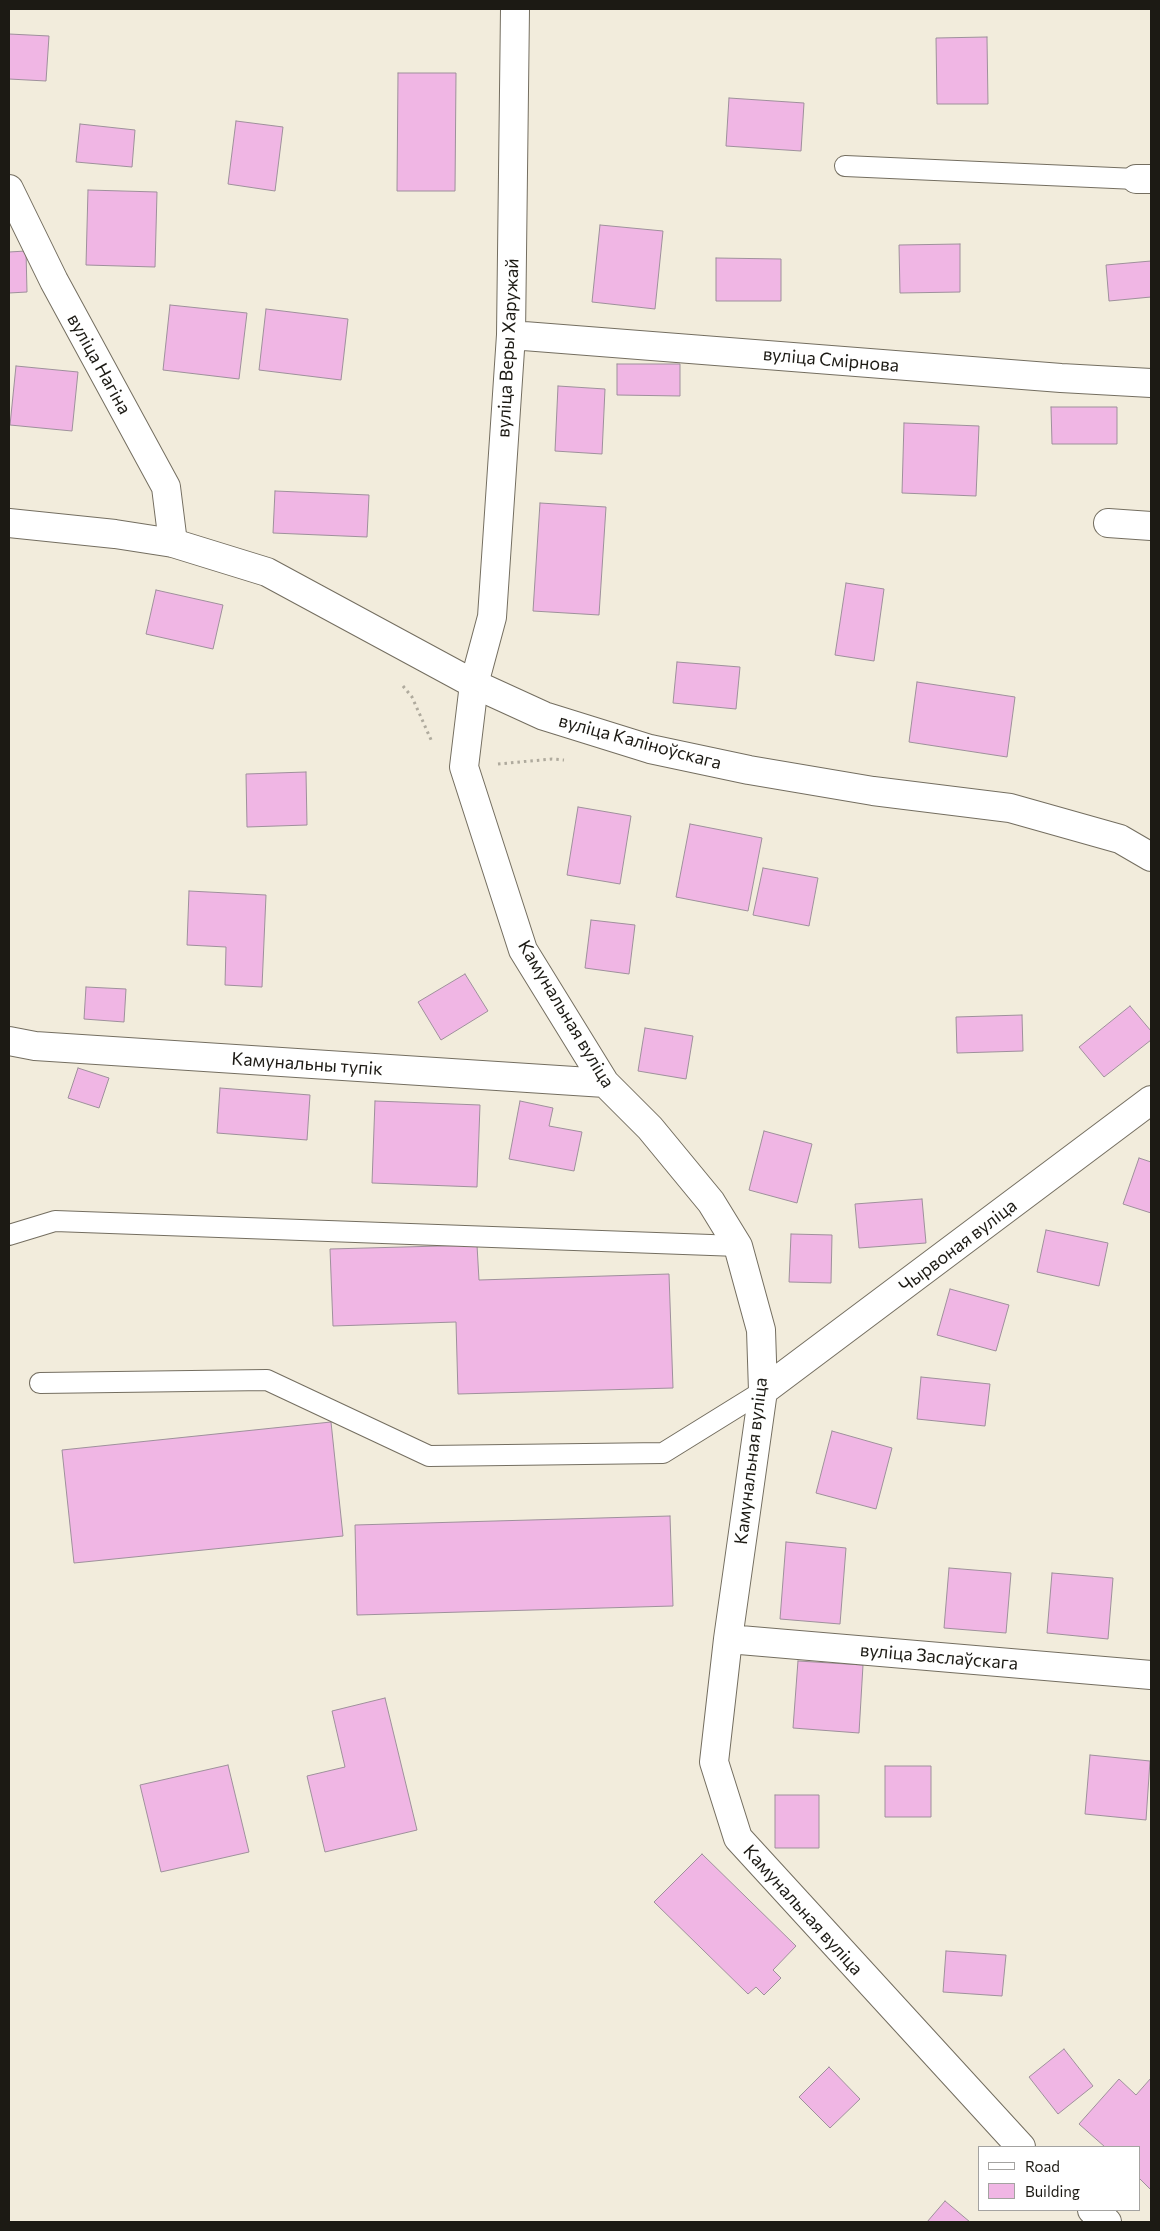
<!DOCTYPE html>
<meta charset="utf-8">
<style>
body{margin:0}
#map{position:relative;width:1160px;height:2231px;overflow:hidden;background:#f2ecdc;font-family:Commissioner,sans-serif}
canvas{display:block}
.frame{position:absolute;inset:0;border:10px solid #1c1a14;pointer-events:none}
.legend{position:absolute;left:978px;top:2146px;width:162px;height:65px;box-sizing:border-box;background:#fff;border:1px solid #a4a3a1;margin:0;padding:6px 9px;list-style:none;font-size:15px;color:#1c1a14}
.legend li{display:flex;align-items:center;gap:10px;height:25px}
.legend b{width:25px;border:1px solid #a4a3a1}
</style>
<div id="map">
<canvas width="1160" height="2231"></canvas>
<div class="frame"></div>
<ul class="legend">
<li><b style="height:6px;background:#fff"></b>Road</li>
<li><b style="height:14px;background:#f0b6e4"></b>Building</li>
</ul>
</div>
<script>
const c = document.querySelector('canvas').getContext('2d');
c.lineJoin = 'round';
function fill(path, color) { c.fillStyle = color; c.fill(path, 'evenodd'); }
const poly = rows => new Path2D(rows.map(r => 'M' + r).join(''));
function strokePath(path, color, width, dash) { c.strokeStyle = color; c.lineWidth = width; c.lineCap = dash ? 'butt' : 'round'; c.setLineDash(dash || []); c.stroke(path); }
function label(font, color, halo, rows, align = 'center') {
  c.font = font + ' Commissioner,sans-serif'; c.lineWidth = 4; c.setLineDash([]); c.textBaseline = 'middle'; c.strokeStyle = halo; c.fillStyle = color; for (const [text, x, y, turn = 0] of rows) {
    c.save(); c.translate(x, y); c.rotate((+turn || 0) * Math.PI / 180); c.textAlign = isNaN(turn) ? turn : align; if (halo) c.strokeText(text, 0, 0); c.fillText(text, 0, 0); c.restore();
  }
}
const building = poly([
 [9,34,49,36,46,81,9,79,9,34],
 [987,37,988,104,937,104,936,38,987,37],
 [398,73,456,73,455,191,397,191,398,73],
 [729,98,804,103,801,151,726,146,729,98],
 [236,121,283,127,275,191,228,184,236,121],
 [80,124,135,130,132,167,76,162,80,124],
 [88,190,157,192,155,267,86,265,88,190],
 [600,225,663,231,655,309,592,302,600,225],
 [960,244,960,292,900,293,899,245,960,244],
 [26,251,27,292,9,293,9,252,26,251],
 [716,258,781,259,781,301,716,301,716,258],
 [1151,261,1151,297,1109,301,1106,265,1151,261],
 [170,305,247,313,239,379,163,370,170,305],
 [266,309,348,319,341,380,259,370,266,309],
 [617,364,680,364,680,396,617,395,617,364],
 [16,366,78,372,72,431,10,425,16,366],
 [558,386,605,389,602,454,555,451,558,386],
 [1051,407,1117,407,1117,444,1052,444,1051,407],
 [904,423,979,426,976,496,902,493,904,423],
 [275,491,369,495,367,537,273,533,275,491],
 [540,503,606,507,599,615,533,611,540,503],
 [846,583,884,589,874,661,835,655,846,583],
 [156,590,223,605,213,649,146,634,156,590],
 [677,662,740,667,736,709,673,703,677,662],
 [917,682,1015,697,1007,757,909,742,917,682],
 [306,772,307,825,247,827,246,774,306,772],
 [578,807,631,816,620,884,567,875,578,807],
 [690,824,762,838,748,911,676,897,690,824],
 [763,868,818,878,809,926,753,915,763,868],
 [189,891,266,895,262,987,225,985,226,947,187,945,189,891],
 [591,920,635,925,629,974,585,968,591,920],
 [465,974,488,1011,441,1040,418,1002,465,974],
 [86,987,126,989,124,1022,84,1019,86,987],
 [1130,1006,1151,1031,1151,1040,1104,1077,1079,1047,1130,1006],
 [1022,1015,1023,1051,957,1053,956,1017,1022,1015],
 [645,1028,693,1036,686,1079,638,1071,645,1028],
 [78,1068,109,1078,99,1108,68,1098,78,1068],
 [220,1088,310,1095,307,1140,217,1133,220,1088],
 [375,1101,480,1105,477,1187,372,1183,375,1101],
 [520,1101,553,1108,549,1126,582,1132,574,1171,509,1159,520,1101],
 [764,1131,812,1144,797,1203,749,1190,764,1131],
 [1139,1158,1151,1162,1151,1213,1123,1204,1139,1158],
 [922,1199,926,1243,859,1248,855,1204,922,1199],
 [1046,1230,1108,1243,1099,1286,1037,1272,1046,1230],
 [791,1234,832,1235,831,1283,789,1282,791,1234],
 [477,1245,479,1280,669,1274,673,1388,458,1394,456,1322,333,1326,330,1249,477,1245],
 [950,1289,1009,1305,996,1351,937,1335,950,1289],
 [921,1377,990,1384,985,1426,917,1419,921,1377],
 [331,1422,343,1536,74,1563,62,1450,331,1422],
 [832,1431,892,1448,876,1509,816,1493,832,1431],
 [670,1516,673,1606,357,1615,355,1525,670,1516],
 [786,1542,846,1548,840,1624,780,1619,786,1542],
 [949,1568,1011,1573,1006,1633,944,1628,949,1568],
 [1052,1573,1113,1578,1108,1639,1047,1633,1052,1573],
 [798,1661,863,1665,859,1733,793,1728,798,1661],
 [385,1698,417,1830,325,1852,307,1776,345,1767,332,1711,385,1698],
 [1090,1755,1150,1761,1146,1820,1085,1814,1090,1755],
 [228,1765,249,1852,161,1872,140,1785,228,1765],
 [885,1766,931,1766,931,1817,885,1817,885,1766],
 [775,1795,819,1795,819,1848,775,1848,775,1795],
 [702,1854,796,1946,773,1970,781,1978,764,1995,756,1987,748,1994,654,1902,702,1854],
 [946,1951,1006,1955,1002,1996,943,1992,946,1951],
 [1064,2049,1093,2086,1058,2114,1029,2077,1064,2049],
 [829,2067,860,2099,830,2128,799,2097,829,2067],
 [1151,2078,1151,2190,1139,2178,1139,2147,1105,2147,1079,2124,1119,2079,1136,2095,1151,2078],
 [945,2201,970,2222,927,2222,945,2201]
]);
const path = poly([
 [403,686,412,697,432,742],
 [498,764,552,759,564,760]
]);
const service = poly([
 [845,166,1136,179],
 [9,1235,55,1221,738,1246],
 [40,1383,267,1380,429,1456,663,1453,763,1391]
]);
const minor = poly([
 [515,9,511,335,492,617,474,684,464,767,523,950,605,1083,650,1128,711,1202,738,1246,761,1330,763,1391,728,1639,714,1762,738,1838,1021,2147],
 [1136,179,1151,179],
 [9,189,54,281,166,487,173,543],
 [511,335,1061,378,1151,383],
 [1108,523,1151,526],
 [9,1041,35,1046,605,1083],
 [763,1391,1151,1100],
 [728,1639,1151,1675],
 [1092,2210,1107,2222]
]);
const secondary = poly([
 [9,523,115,534,173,543,267,572,474,684,544,716,650,749,749,770,873,791,1010,808,1120,839,1151,857]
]);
const streetNames = [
 ["вуліца Веры Харужай",508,348,-87],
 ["вуліца Смірнова",831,360,5],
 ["вуліца Нагіна",99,364,61],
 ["вуліца Каліноўскага",640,742,15],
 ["Камунальная вуліца",566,1014,59],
 ["Камунальны тупік",307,1064,4],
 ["Чырвоная вуліца",958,1246,-37],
 ["Камунальная вуліца",751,1461,-83],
 ["вуліца Заслаўскага",939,1657,5],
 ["Камунальная вуліца",803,1910,48]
];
fill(building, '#f0b6e4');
strokePath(building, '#9e909b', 1);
strokePath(service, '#746e60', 22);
strokePath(minor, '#746e60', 30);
strokePath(secondary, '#746e60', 30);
strokePath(path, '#afaa9d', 3, [2.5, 4]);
strokePath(service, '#fff', 20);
strokePath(minor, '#fff', 28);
strokePath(secondary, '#fff', 28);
label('18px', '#1c1a14', '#fff', streetNames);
</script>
